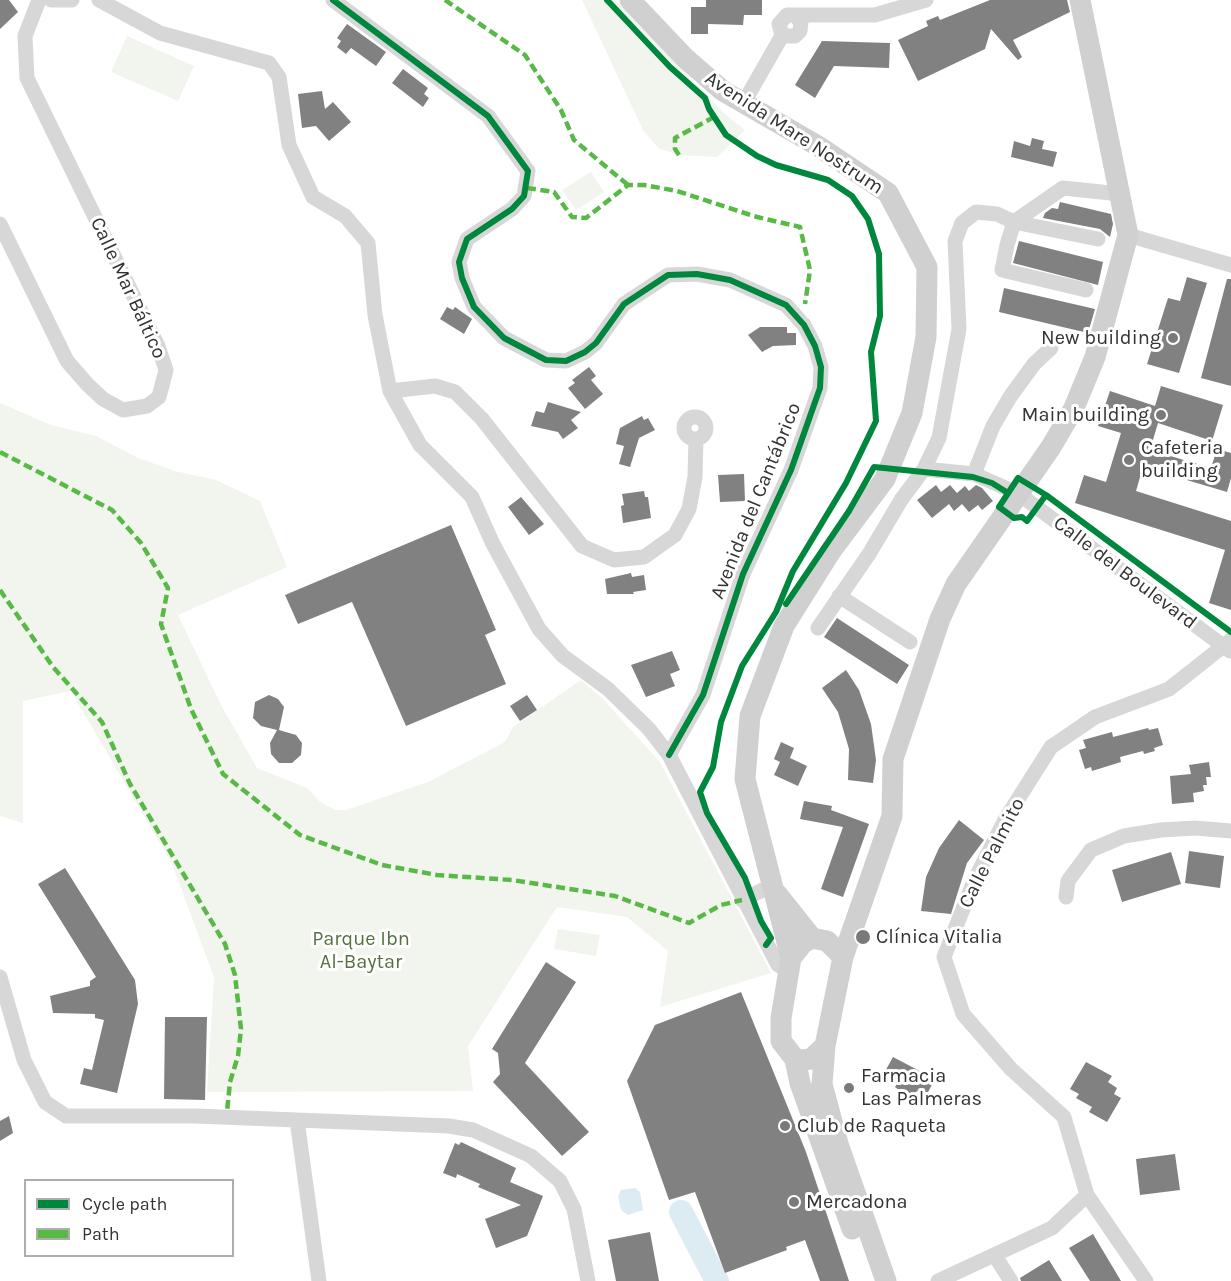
<!DOCTYPE html>
<meta charset="utf-8">
<style>
body{margin:0}
#map{position:relative;width:1231px;height:1281px;overflow:hidden;background:#fff;font-family:Karla,sans-serif}
canvas{display:block}
.legend{position:absolute;left:24px;top:1179px;width:210px;height:78px;box-sizing:border-box;background:#fff;border:2px solid #adadad;margin:0;padding:8px 10px;list-style:none;font-size:18px;color:#333}
.legend li{display:flex;align-items:center;gap:12px;height:30px}
.legend b{width:30px;border:2px solid #adadad}
</style>
<div id="map">
<canvas width="1231" height="1281"></canvas>
<ul class="legend">
<li><b style="height:8px;background:#00873e"></b>Cycle path</li>
<li><b style="height:8px;background:#58b947"></b>Path</li>
</ul>
</div>
<script>
const c = document.querySelector('canvas').getContext('2d');
c.lineJoin = 'round';
function fill(path, color) { c.fillStyle = color; c.fill(path, 'evenodd'); }
const poly = rows => new Path2D(rows.map(r => 'M' + r).join(''));
function strokePath(path, color, width, dash) { c.strokeStyle = color; c.lineWidth = width; c.lineCap = dash ? 'butt' : 'round'; c.setLineDash(dash || []); c.stroke(path); }
function label(font, color, halo, rows, align = 'center') {
  c.font = font + ' Karla,sans-serif'; c.lineWidth = 6; c.setLineDash([]); c.textBaseline = 'middle'; c.strokeStyle = halo; c.fillStyle = color; for (const [text, x, y, turn = 0] of rows) {
    c.save(); c.translate(x, y); c.rotate((+turn || 0) * Math.PI / 180); c.textAlign = isNaN(turn) ? turn : align; if (halo) c.strokeText(text, 0, 0); c.fillText(text, 0, 0); c.restore();
  }
}
const green = poly([
 [582,0,615,0,725,114,745,130,717,157,679,155,658,148,643,130],
 [127,36,194,66,178,101,111,72],
 [591,172,604,192,576,210,562,190],
 [0,403,51,425,96,436,138,458,175,471,216,480,260,501,287,567,178,615,221,705,257,768,307,788,319,801,335,810,346,810,428,782,505,742,513,727,581,680,602,698,660,762,771,973,660,1007,668,951,627,917,557,907,468,1046,473,1091,207,1092,214,977,172,864,71,691,23,701,23,823,0,816],
 [558,929,600,935,596,956,554,949]
]);
const water = poly([
 [635,1188,640,1192,643,1210,628,1215,621,1210,618,1196,621,1190]
]);
const river = poly([
 [681,1212,717,1281]
]);
const building = poly([
 [0,0,9,0,18,12,0,29],
 [706,0,762,0,762,15,744,15,743,25,708,24,708,34,691,34,691,7,706,7],
 [990,0,1067,0,1070,12,1013,40,1022,57,1018,60,991,29,985,49,918,81,898,40,928,26,926,21,938,16,940,20],
 [347,24,386,52,376,66,351,48,346,54,337,47,341,41,337,38],
 [822,41,890,43,889,68,834,66,815,98,795,85],
 [403,69,428,88,424,94,429,98,423,107,392,83],
 [322,91,325,109,333,102,351,122,329,141,316,126,302,128,298,94],
 [1032,138,1044,141,1042,149,1057,152,1053,167,1011,157,1014,141,1030,146],
 [1060,202,1111,214,1113,224,1110,237,1100,229,1043,218,1045,213,1052,208,1058,209],
 [1019,241,1103,262,1098,285,1013,263],
 [1187,277,1207,283,1179,373,1147,364,1168,298,1180,301],
 [1227,279,1231,279,1231,386,1201,378],
 [1004,288,1095,309,1088,333,999,312],
 [447,307,453,310,455,307,472,319,464,334,440,319],
 [760,327,787,327,787,333,796,333,796,345,773,346,762,352,748,335],
 [589,367,596,376,591,380,603,394,585,409,568,388,575,383,572,380],
 [1161,386,1223,405,1212,441,1158,423,1150,450,1211,468,1217,449,1231,453,1231,478,1227,492,1143,467,1136,491,1231,521,1231,610,1209,603,1225,550,1075,503,1084,475,1106,482,1121,433,1098,426,1110,391,1155,406],
 [548,402,581,412,571,420,578,428,563,439,558,432,531,426,536,411,544,413],
 [642,416,644,420,648,418,655,430,639,438,630,467,619,464,624,446,616,444,620,428],
 [744,474,745,501,720,502,718,475],
 [936,485,941,492,950,485,957,493,965,486,969,491,976,485,982,488,993,501,982,510,978,505,969,512,962,504,954,511,949,504,932,518,917,500],
 [644,491,645,497,648,497,651,518,623,523,621,506,624,505,622,494],
 [521,497,544,524,529,535,508,507],
 [451,525,496,630,485,635,506,684,406,726,352,602,298,624,285,595],
 [631,573,632,577,644,575,646,590,633,592,634,594,607,594,605,579],
 [837,618,909,665,897,684,824,637],
 [672,651,680,670,670,674,675,686,646,697,631,665],
 [846,670,859,690,871,724,876,760,873,783,848,780,849,749,838,712,822,688],
 [269,695,278,699,284,707,279,730,296,735,302,743,301,755,292,763,279,763,271,754,270,743,277,730,261,726,253,718,255,702],
 [527,695,537,710,520,721,510,706],
 [1148,728,1149,730,1158,728,1163,745,1154,748,1155,751,1144,754,1143,751,1120,757,1121,762,1092,771,1091,767,1085,769,1079,750,1086,748,1083,740,1112,732,1113,737],
 [781,742,794,748,790,758,807,766,798,786,774,775,780,762,774,759],
 [1209,762,1211,777,1206,777,1207,785,1203,785,1204,791,1193,793,1194,802,1172,804,1170,776,1191,774,1189,765],
 [804,801,832,806,831,810,869,824,843,897,821,889,843,827,800,819],
 [959,820,984,840,967,863,951,914,921,911,926,877,939,848],
 [1189,851,1224,856,1220,888,1185,883],
 [1171,852,1181,884,1122,902,1112,870],
 [65,868,135,980,138,1004,117,1093,80,1084,84,1068,92,1070,104,1020,95,1018,95,1014,53,1013,50,996,90,986,90,981,96,977,38,884],
 [546,962,576,982,525,1063,589,1132,562,1156,493,1082,500,1074,498,1053,492,1049],
 [741,992,806,1152,849,1281,820,1281,805,1240,786,1247,787,1250,725,1273,695,1192,669,1200,627,1081,655,1025],
 [165,1017,207,1017,205,1100,164,1099],
 [893,1057,935,1079,927,1094,919,1090,908,1097,895,1087,898,1082,883,1075],
 [1086,1062,1112,1076,1108,1082,1117,1088,1114,1094,1121,1098,1107,1122,1089,1112,1092,1107,1076,1098,1079,1094,1070,1089],
 [9,1116,13,1133,0,1141,0,1121],
 [461,1142,516,1168,510,1182,543,1196,527,1236,496,1248,485,1219,521,1205,478,1187,480,1184,457,1174,456,1178,443,1173,455,1143,459,1145],
 [1175,1154,1180,1190,1140,1195,1136,1159],
 [650,1232,659,1281,616,1281,608,1240],
 [1093,1234,1121,1281,1090,1281,1069,1248],
 [1049,1260,1062,1281,1021,1281,1020,1278]
]);
const street = poly([
 [51,0,72,0],
 [99,0,160,33,269,63,279,77,289,145,313,197,345,216,368,243,375,315,390,391,420,445,472,497,492,542,539,629,563,656,608,689,649,729,669,755,778,965,789,972],
 [333,0,488,116,528,171,524,196,512,209,467,239,459,262,462,278,474,307,504,338,546,360,566,361,585,352,596,343,624,304,668,275,697,274,730,280,786,305,804,325,815,346,821,367,820,388,791,470,743,574,703,695,669,755],
 [794,15,801,22,800,31,795,36,786,36,781,32,779,24,787,15,875,15,926,0],
 [743,104,783,34],
 [0,224,67,361,87,384,103,399,123,410,147,406,159,397,166,370,158,346,27,78,25,36,39,0],
 [1128,235,1231,265],
 [1086,290,1002,270,1007,245,1014,222,1098,239],
 [390,391,435,386,455,392,482,419,582,546,614,560,644,557,675,535,689,509,695,477,696,439],
 '684 428a11 11 0 1 1 22 0a11 11 0 1 1-22 0Z',
 [924,469,974,474,1019,494,1230,651],
 [974,474,993,426,1010,397,1034,364,1051,348],
 [839,596,910,642],
 [818,628,869,554,901,500,924,469,939,438,959,329,955,241,962,223,976,212,997,214,1014,222,1063,188,1120,194],
 [1066,897,1068,881,1091,850,1124,836,1161,830,1195,828,1231,831],
 [742,900,771,886],
 [0,977,24,1060,45,1102,66,1116,195,1116,449,1126,473,1130,531,1156,560,1181,574,1209,588,1281],
 [297,1120,319,1281],
 [1087,1195,1146,1281],
 [995,1256,1011,1281],
 [938,1281,1052,1228,1087,1195,1064,1117,1011,1069,963,1014,944,957,974,881,1006,818,1051,747,1095,717,1169,689,1231,640]
]);
const secondary = poly([
 [630,0,685,58,723,91,818,146,888,193,927,267,926,337,912,413,885,479,831,551,784,626,750,716,745,779,791,958],
 [777,894,812,938],
 [843,957,892,816,893,759,940,619,956,584,1051,447,1074,408,1095,357,1128,235,1080,0],
 [825,1046,811,1059,802,1060,795,1059,781,1041,781,1018,791,958,803,943,812,938,827,941,843,957,825,1046,822,1084,838,1144,886,1281],
 [795,1059,800,1083,852,1229]
]);
const quiet = poly([
 [445,0,525,55,561,110,574,140,628,185],
 [679,155,675,149,675,138,714,117],
 [527,188,554,192,572,217,586,218,628,185,644,185,677,191,757,217,800,227,810,270,805,304],
 [0,452,112,510,141,543,168,588,161,624,191,709,223,774,300,835,382,865,437,875,512,880,615,896,689,923,721,905,742,900],
 [0,590,53,667,102,722,130,784,225,944,235,975,241,1029,238,1056,230,1082,227,1112]
]);
const cycleway = poly([
 [333,0,488,116,528,171,524,196,512,209,467,239,459,262,462,278,474,307,504,338,546,360,566,361,585,352,596,343,624,304,668,275,697,274,730,280,786,305,804,325,815,346,821,367,820,388,791,470,743,574,703,695,669,755],
 [607,0,670,67,705,98,709,109,726,135,757,156,776,165,828,180,852,196,868,219,879,254,880,316,871,352,876,421,846,483,793,571,776,612,742,666,721,722,713,767,700,792,707,813,745,878,761,921,771,938,766,945],
 [1018,478,1046,495,1027,521,1022,517,1014,518,999,507,1018,478],
 [1046,495,1231,632],
 [786,604,849,511,874,467,973,477,992,483,1008,493]
]);
const markers = [
 [1173,338,6,"#7a7a7a"],
 [1161,415,6,"#7a7a7a"],
 [1129,460,6,"#7a7a7a"],
 [863,937,8,"#7a7a7a"],
 [849,1088,6,"#7a7a7a"],
 [785,1126,6,"#7a7a7a"],
 [794,1202,6,"#7a7a7a"]
];
const streetNames = [
 ["Avenida Mare Nostrum",794,133,33],
 ["Calle Mar Báltico",128,288,65],
 ["Avenida del Cantábrico",756,501,-68],
 ["Calle del Boulevard",1125,573,37],
 ["Calle Palmito",992,853,-63]
];
const poiNames = [
 ["New building",1161,338,"right"],
 ["Main building",1149,415,"right"],
 ["Cafeteria",1141,448],
 ["building",1141,471],
 ["Clínica Vitalia",876,937],
 ["Farmacia",861,1076],
 ["Las Palmeras",861,1099],
 ["Club de Raqueta",797,1126],
 ["Mercadona",806,1202]
];
const parkNames = [
 ["Parque Ibn",361,939],
 ["Al-Baytar",361,962]
];
fill(green, '#f1f5ed');
fill(water, '#ddebf3');
strokePath(river, '#ddebf3', 24);
fill(building, '#818181');
strokePath(street, '#d7d7d7', 15);
strokePath(secondary, '#d0d0d0', 21);
strokePath(quiet, '#58b947', 4.5, [9, 4.5]);
strokePath(cycleway, '#00873e', 6);
for (const [x, y, r, color] of markers) { const dot = new Path2D(); dot.arc(x, y, r, 0, 2 * Math.PI); c.fillStyle = color; c.fill(dot); strokePath(dot, '#fff', 2); }
label('20px', '#333', '#fff', streetNames);
label('20px', '#333', '#fff', poiNames, 'left');
label('20px', '#56703f', '#fff', parkNames);
</script>
